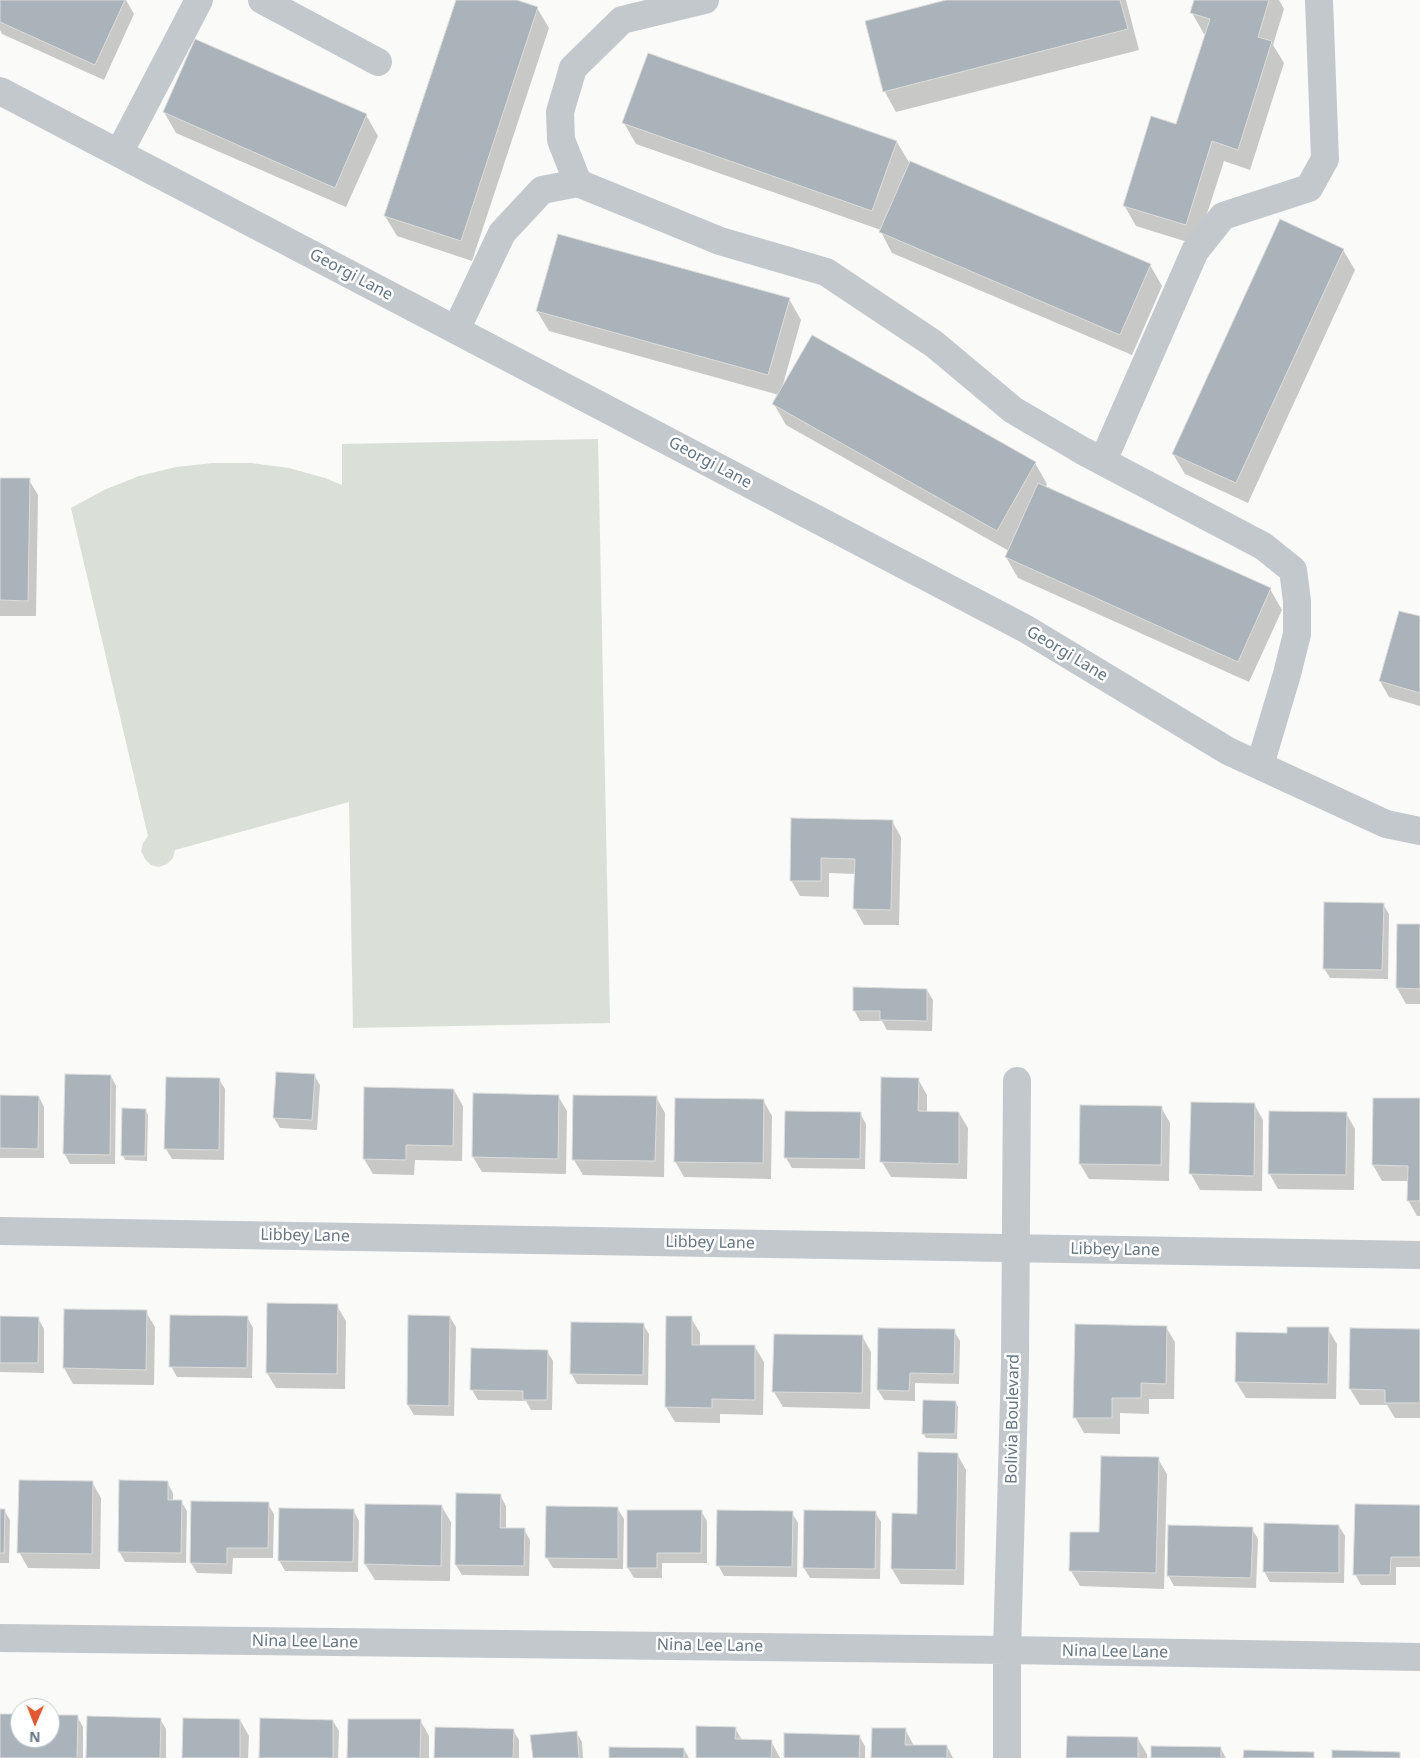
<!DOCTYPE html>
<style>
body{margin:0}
#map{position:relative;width:1420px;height:1758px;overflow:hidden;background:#fafaf8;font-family:"Noto Sans",sans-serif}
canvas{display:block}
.north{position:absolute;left:10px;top:1698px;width:50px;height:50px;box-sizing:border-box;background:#fff;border:1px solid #c1c8cd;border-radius:50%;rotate:181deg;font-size:14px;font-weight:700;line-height:20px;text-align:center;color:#657683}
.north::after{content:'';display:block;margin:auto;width:18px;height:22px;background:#e4572e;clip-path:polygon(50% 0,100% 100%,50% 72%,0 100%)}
</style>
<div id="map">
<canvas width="1420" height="1758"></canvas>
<div class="north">N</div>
</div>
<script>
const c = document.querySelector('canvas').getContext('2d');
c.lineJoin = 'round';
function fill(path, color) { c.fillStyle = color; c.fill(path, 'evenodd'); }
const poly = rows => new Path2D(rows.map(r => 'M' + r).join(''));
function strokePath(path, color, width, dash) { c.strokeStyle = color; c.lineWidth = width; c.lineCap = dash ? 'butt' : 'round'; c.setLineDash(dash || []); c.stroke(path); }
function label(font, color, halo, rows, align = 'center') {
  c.font = font + ' "Noto Sans",sans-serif'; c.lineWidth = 5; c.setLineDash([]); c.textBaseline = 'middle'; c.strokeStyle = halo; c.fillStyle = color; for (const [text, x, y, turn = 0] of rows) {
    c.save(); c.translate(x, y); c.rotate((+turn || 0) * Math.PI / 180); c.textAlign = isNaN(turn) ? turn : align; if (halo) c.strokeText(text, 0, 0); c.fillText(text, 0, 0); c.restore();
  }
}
const green = poly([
 [598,439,610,1023,353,1028,349,802,175,850,173,858,167,864,159,867,151,865,145,859,141,851,143,843,148,836,71,508,104,490,139,476,176,467,213,463,251,463,289,468,325,478,342,485,342,444]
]);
const shadow = poly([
 [2,0,126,0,134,14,104,80,2,34,0,30,0,4],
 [457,0,513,0,537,8,549,28,472,261,397,236,385,216],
 [951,0,1126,0,1139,50,896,112,885,92,866,22],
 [1196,0,1279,0,1284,9,1273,45,1284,63,1250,170,1224,161,1197,245,1136,226,1124,205,1177,125,1206,34,1204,34,1192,13],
 [196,40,366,115,378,136,346,207,176,133,164,112],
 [624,123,897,142,910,164,1150,265,1162,286,1132,355,892,253,881,232,881,230,636,144],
 [1343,250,1355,270,1248,503,1185,474,1173,454],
 [789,299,801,320,782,388,1035,463,1047,484,1045,488,1270,589,1282,610,1249,682,1018,578,1006,557,1009,551,786,425,774,404,779,395,549,331,537,311],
 [0,479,29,480,38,495,36,616,0,616],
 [1420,618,1420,706,1389,697,1380,681],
 [793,819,892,821,901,837,899,925,864,925,855,909,856,874,829,873,829,897,800,896,791,880],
 [1383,904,1389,914,1388,979,1330,978,1324,968],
 [1420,925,1420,1004,1406,1004,1397,988],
 [927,990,933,1000,932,1031,887,1030,882,1021,860,1021,854,1010],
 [314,1075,320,1085,317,1130,280,1128,274,1118],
 [111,1076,116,1086,115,1164,70,1164,64,1153],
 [219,1079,225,1089,224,1160,172,1159,166,1149],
 [918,1079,927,1095,927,1112,959,1113,968,1128,967,1179,891,1177,882,1162],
 [454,1090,463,1106,462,1161,415,1160,414,1175,373,1174,364,1159],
 [0,1096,39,1097,44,1107,44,1158,0,1158],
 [558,1096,567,1111,566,1174,482,1172,473,1157],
 [656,1097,665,1113,664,1177,583,1175,574,1160],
 [1374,1099,1420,1100,1420,1216,1417,1216,1408,1200,1409,1181,1382,1181,1373,1165],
 [763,1100,772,1116,771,1179,684,1177,675,1161],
 [1192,1103,1254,1104,1263,1120,1262,1191,1200,1190,1191,1174],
 [1161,1107,1170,1123,1169,1181,1089,1179,1080,1164],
 [145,1110,148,1115,147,1161,125,1160,123,1155],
 [860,1113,866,1124,865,1169,792,1168,786,1158],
 [1346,1113,1355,1129,1354,1190,1278,1189,1269,1173],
 [337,1306,346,1321,345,1389,276,1388,267,1373],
 [65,1310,146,1312,155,1327,154,1385,73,1384,64,1368],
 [247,1317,253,1328,252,1378,177,1377,171,1366],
 [450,1317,456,1327,454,1416,414,1415,408,1405],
 [0,1318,38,1318,44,1329,44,1373,0,1372],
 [691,1318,700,1333,700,1346,755,1347,764,1362,763,1415,720,1414,720,1423,675,1422,666,1407],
 [643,1324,649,1334,648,1385,577,1384,571,1373],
 [1166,1327,1175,1342,1174,1399,1149,1399,1149,1414,1120,1413,1120,1434,1084,1433,1075,1417],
 [1328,1329,1337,1344,1336,1399,1246,1398,1236,1382,1237,1333,1288,1334],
 [1420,1330,1420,1418,1395,1418,1387,1405,1360,1405,1350,1389],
 [954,1331,960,1341,959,1384,915,1383,915,1401,884,1400,878,1390],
 [862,1336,871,1352,870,1409,783,1407,774,1392],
 [547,1351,553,1361,552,1410,531,1410,526,1401,478,1400,472,1390],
 [955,1402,958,1407,957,1439,926,1438,923,1433],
 [957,1454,966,1470,964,1585,901,1584,892,1569,918,1515],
 [1158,1459,1167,1474,1164,1589,1080,1586,1071,1571],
 [92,1482,101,1498,100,1569,28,1568,19,1552],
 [167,1482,173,1493,173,1501,181,1501,187,1511,186,1563,125,1562,119,1551],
 [500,1495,506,1506,506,1529,524,1529,530,1540,529,1576,462,1575,456,1565],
 [268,1504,274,1514,273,1558,233,1558,232,1574,197,1573,191,1563],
 [367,1505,442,1507,451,1522,450,1581,375,1580,365,1564],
 [1420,1507,1420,1567,1396,1567,1396,1585,1361,1585,1355,1574],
 [618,1509,624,1519,623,1569,553,1568,547,1558],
 [0,1510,4,1510,10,1520,9,1563,0,1563],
 [353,1510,359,1521,358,1572,285,1571,279,1560],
 [701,1511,707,1521,707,1563,662,1563,662,1578,634,1578,628,1568],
 [875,1512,881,1522,880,1579,810,1578,804,1568],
 [792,1513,798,1523,797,1577,724,1576,718,1565],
 [1339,1526,1345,1536,1344,1583,1270,1582,1264,1571],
 [1252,1529,1258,1539,1256,1588,1174,1586,1168,1575],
 [0,1715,20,1715,20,1738,50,1738,50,1716,77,1716,83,1727,83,1758,0,1758],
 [160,1719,166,1729,166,1758,87,1758],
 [240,1720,249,1736,248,1758,184,1758],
 [420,1720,429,1736,429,1758,349,1758],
 [333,1721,339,1731,338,1758,260,1758],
 [735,1728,742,1740,771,1741,780,1758,697,1758],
 [905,1729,914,1746,947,1746,953,1758,873,1758],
 [513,1730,519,1740,519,1758,436,1758],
 [576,1732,582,1742,583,1758,534,1758],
 [859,1736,865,1746,865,1758,785,1758],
 [1138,1739,1147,1754,1147,1758,1068,1758],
 [684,1749,689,1758,610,1758],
 [1221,1749,1226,1758,1152,1758]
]);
const building = poly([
 [0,0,125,0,95,65,0,22,0,0],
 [456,0,517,0,538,7,461,241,384,216,456,0],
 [946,0,1120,0,1128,29,883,92,865,21,946,0],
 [1194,0,1269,0,1258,37,1272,41,1238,150,1212,141,1186,225,1123,206,1151,116,1176,124,1210,19,1190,13,1194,0],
 [195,39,367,114,335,188,163,112,195,39],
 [648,53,897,141,872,211,622,123,648,53],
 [910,161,1151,264,1120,335,879,232,910,161],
 [1280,219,1344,249,1236,483,1172,454,1280,219],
 [558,234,790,298,768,375,536,311,558,234],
 [812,335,1036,462,997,531,772,404,812,335],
 [0,478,30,478,28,601,0,600,0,478],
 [1038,483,1271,588,1238,662,1005,557,1038,483],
 [1399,611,1420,616,1420,693,1379,681,1399,611],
 [791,818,893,820,891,910,853,909,855,859,821,858,821,881,790,881,791,818],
 [1324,902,1384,903,1382,970,1323,969,1324,902],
 [1397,924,1420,924,1420,989,1396,988,1397,924],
 [853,987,927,989,927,1021,880,1020,880,1011,853,1011,853,987],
 [276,1072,315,1074,312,1120,273,1118,276,1072],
 [65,1074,111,1075,110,1155,63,1154,65,1074],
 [166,1077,220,1078,219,1150,164,1149,166,1077],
 [881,1077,919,1078,918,1111,959,1112,959,1164,880,1162,881,1077],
 [364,1087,454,1089,453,1146,406,1145,406,1160,363,1159,364,1087],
 [473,1093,559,1095,558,1159,472,1157,473,1093],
 [0,1095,39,1096,38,1149,0,1148,0,1095],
 [573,1095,657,1096,655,1161,572,1160,573,1095],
 [675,1098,764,1099,763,1163,674,1162,675,1098],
 [1373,1098,1420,1098,1420,1201,1407,1201,1408,1166,1372,1165,1373,1098],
 [1191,1102,1255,1103,1254,1176,1189,1174,1191,1102],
 [1080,1105,1162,1106,1161,1165,1079,1164,1080,1105],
 [122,1108,146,1109,145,1156,121,1156,122,1108],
 [785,1111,861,1112,860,1159,784,1158,785,1111],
 [1269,1111,1347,1112,1346,1175,1268,1174,1269,1111],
 [267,1303,338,1304,337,1374,266,1373,267,1303],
 [64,1309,147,1310,146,1370,63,1368,64,1309],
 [170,1315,248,1316,247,1368,169,1367,170,1315],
 [408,1315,450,1316,449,1406,407,1405,408,1315],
 [0,1316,39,1317,38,1363,0,1363,0,1316],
 [666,1316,692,1316,692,1345,755,1345,755,1400,712,1399,712,1408,665,1407,666,1316],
 [571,1322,644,1323,643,1375,570,1374,571,1322],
 [1075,1324,1167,1326,1166,1384,1141,1383,1141,1398,1112,1398,1112,1418,1073,1418,1075,1324],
 [1287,1327,1329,1327,1328,1384,1235,1382,1236,1332,1287,1333,1287,1327],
 [878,1328,955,1329,954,1374,910,1373,909,1391,877,1390,878,1328],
 [1350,1328,1420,1329,1420,1403,1385,1403,1385,1390,1349,1389,1350,1328],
 [774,1334,863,1335,862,1393,772,1392,774,1334],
 [471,1348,548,1350,547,1400,523,1400,523,1391,470,1390,471,1348],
 [923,1400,956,1401,955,1434,922,1434,923,1400],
 [918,1452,958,1453,956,1570,891,1569,892,1513,917,1514,918,1452],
 [1101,1456,1159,1457,1156,1573,1069,1571,1070,1532,1099,1532,1101,1456],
 [19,1480,93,1481,92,1554,17,1553,19,1480],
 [119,1480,168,1481,168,1500,182,1500,181,1553,118,1552,119,1480],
 [456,1493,501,1494,500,1528,525,1528,524,1566,455,1565,456,1493],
 [191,1501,269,1502,268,1548,227,1548,227,1564,190,1563,191,1501],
 [365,1504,442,1505,441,1566,364,1564,365,1504],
 [1355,1504,1420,1505,1420,1557,1391,1557,1390,1575,1353,1575,1355,1504],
 [546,1506,618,1507,618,1559,545,1558,546,1506],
 [279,1508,354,1509,353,1562,278,1561,279,1508],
 [0,1509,5,1509,4,1553,0,1553,0,1509],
 [627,1510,702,1510,701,1553,657,1553,657,1568,627,1568,627,1510],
 [717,1510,793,1511,792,1567,716,1566,717,1510],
 [804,1510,876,1511,875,1569,803,1568,804,1510],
 [1264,1523,1339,1525,1339,1573,1263,1572,1264,1523],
 [1168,1525,1253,1527,1251,1578,1167,1576,1168,1525],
 [0,1714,20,1714,20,1738,50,1738,50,1715,78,1715,77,1758,0,1758,0,1714],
 [87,1716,161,1718,160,1758,86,1758,87,1716],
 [183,1718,240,1719,240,1758,182,1758,183,1718],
 [260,1718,333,1720,333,1758,259,1758,260,1718],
 [348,1719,421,1719,420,1758,347,1758,348,1719],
 [696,1726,736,1727,735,1739,772,1740,771,1758,696,1758,696,1726],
 [435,1727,514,1729,513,1758,434,1758,435,1727],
 [872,1728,906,1728,905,1745,947,1745,947,1758,871,1758,872,1728],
 [577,1731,579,1758,533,1758,530,1735,577,1731],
 [784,1733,860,1735,859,1758,784,1758,784,1733],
 [1067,1736,1138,1737,1138,1758,1066,1758,1067,1736],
 [1151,1746,1221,1747,1221,1758,1151,1758,1151,1746],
 [609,1747,684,1748,684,1758,609,1758,609,1747],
 [1244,1750,1314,1752,1314,1758,1243,1758,1244,1750],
 [1332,1750,1400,1752,1400,1758,1332,1758,1332,1750]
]);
const minor = poly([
 [262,0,378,62],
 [0,91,1026,629,1228,751,1386,824,1420,831],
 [119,153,199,0],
 [578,183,561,140,560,112,573,68,622,20,705,0],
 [456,330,502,233,542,190,578,183,720,241,826,272,934,344,1013,410,1083,451,1263,546,1293,570,1297,601,1297,634,1287,674,1260,765],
 [1103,461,1195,251,1223,216,1309,188,1325,159,1319,0],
 [0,1231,1420,1255],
 [0,1638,1007,1650,1420,1657],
 [1007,1758,1007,1650,1015,1363,1017,1081]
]);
const streetNames = [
 ["Georgi Lane",351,275,28],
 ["Georgi Lane",710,463,28],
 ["Georgi Lane",1067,654,31],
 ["Libbey Lane",305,1236,1],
 ["Libbey Lane",710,1243,1],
 ["Libbey Lane",1115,1250,1],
 ["Bolivia Boulevard",1013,1419,-89],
 ["Nina Lee Lane",305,1642,1],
 ["Nina Lee Lane",710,1646,1],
 ["Nina Lee Lane",1115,1652,1]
];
fill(green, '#dadfd7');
fill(shadow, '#0003');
fill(building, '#aab3b9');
strokePath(building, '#dcdcda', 1);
strokePath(minor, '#c3c8cc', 28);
label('16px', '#657683', '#fff', streetNames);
</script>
